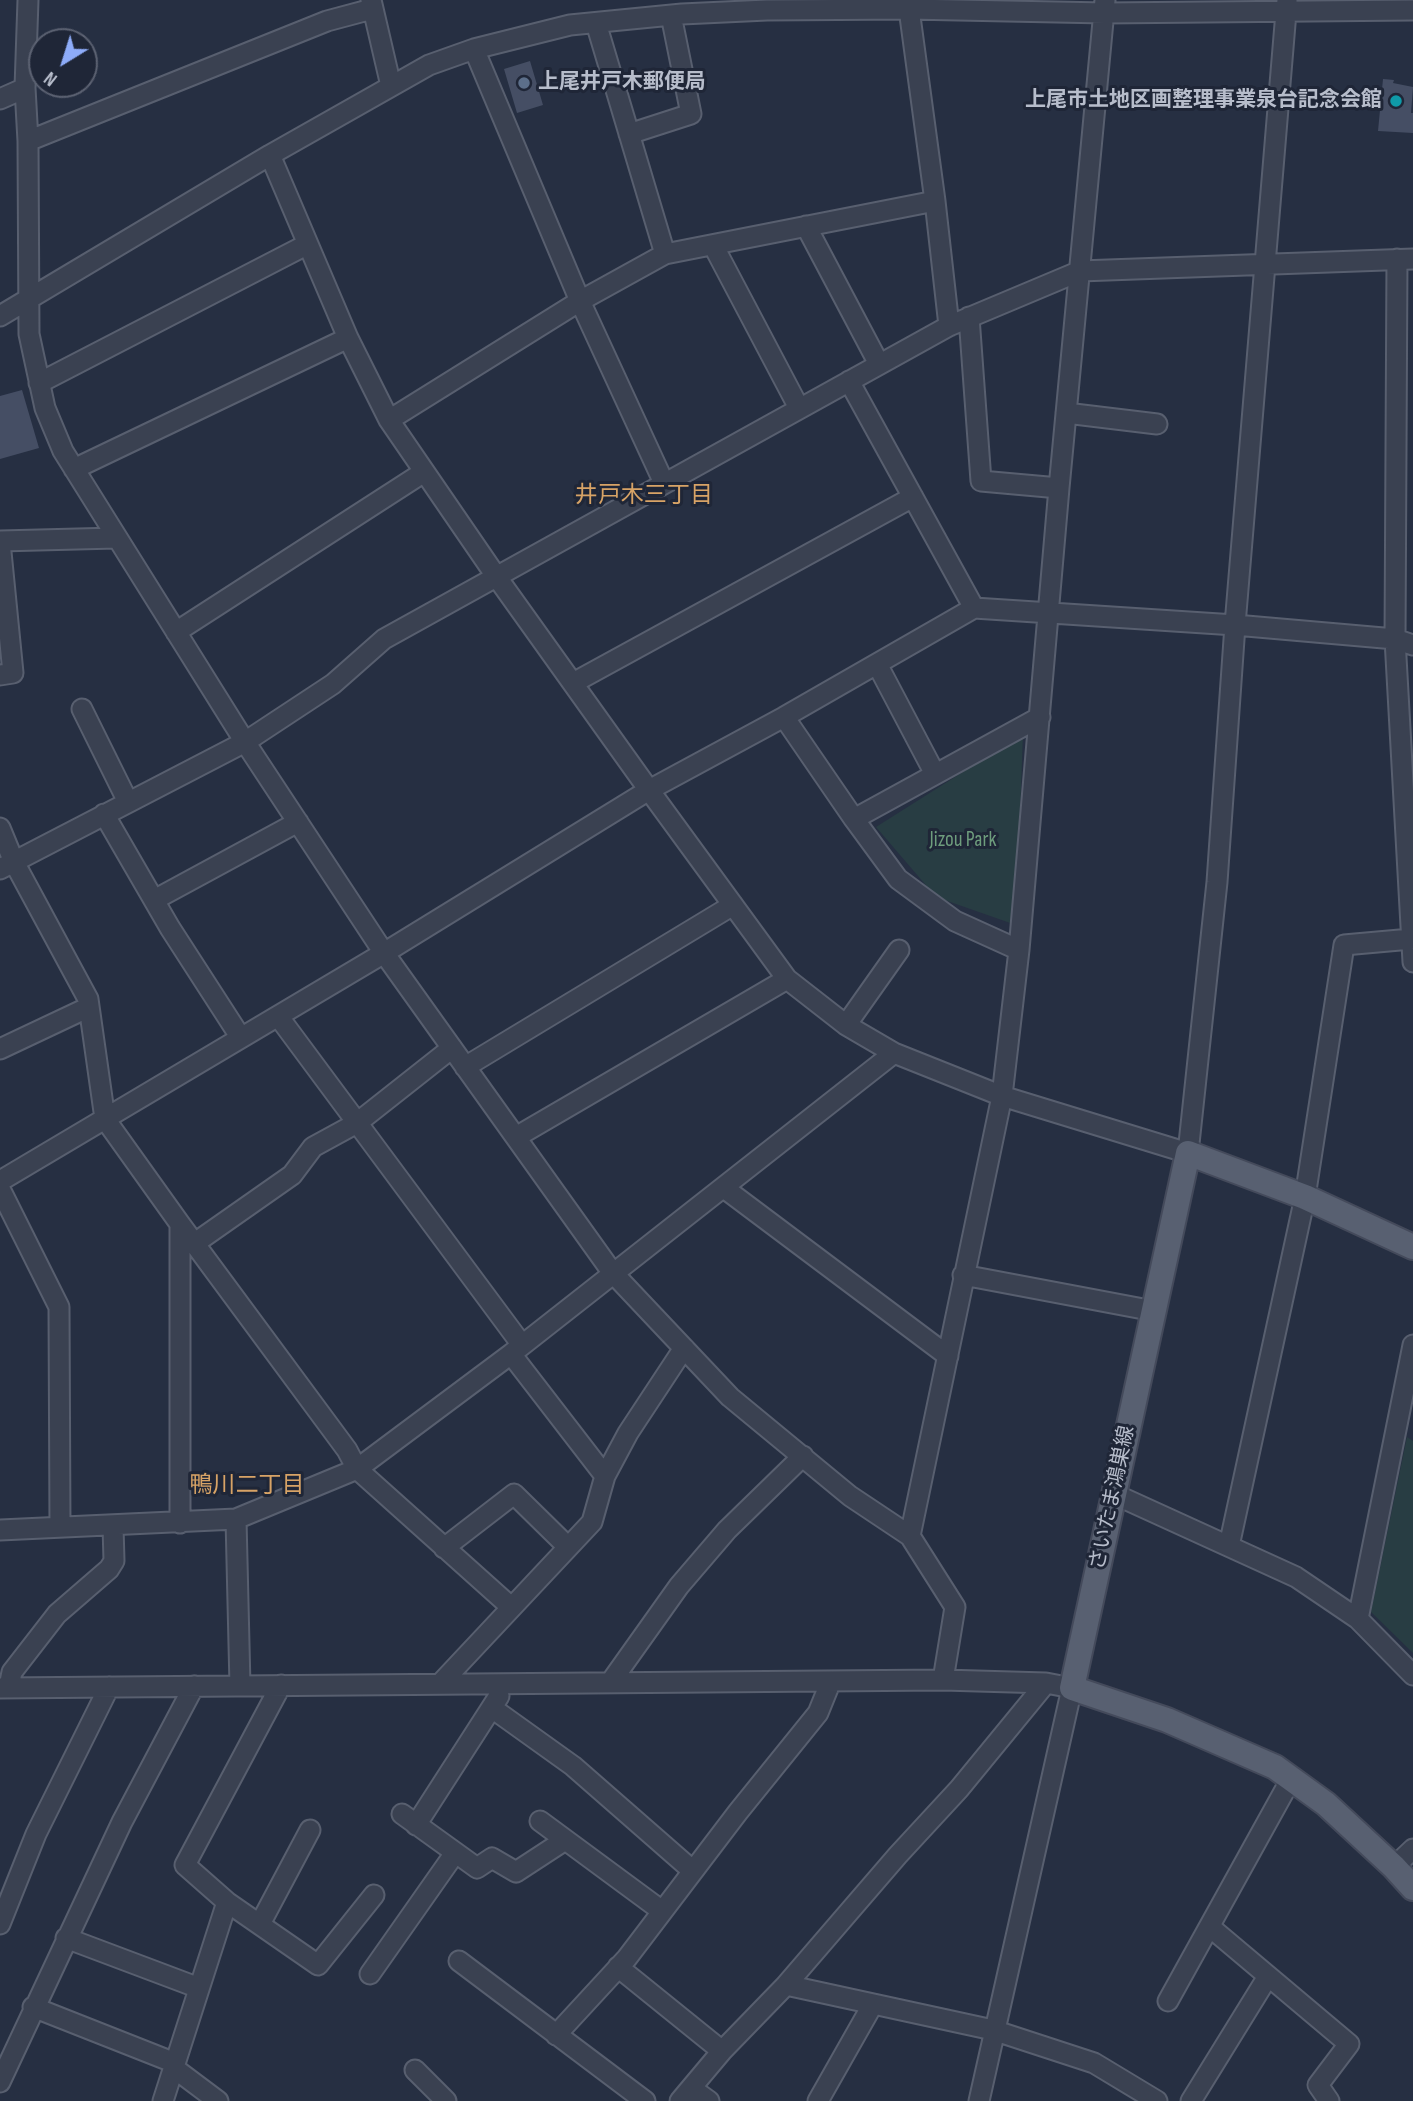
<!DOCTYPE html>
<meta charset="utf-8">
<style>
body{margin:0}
#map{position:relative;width:1413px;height:2101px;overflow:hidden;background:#262f42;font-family:"Sofia Sans Condensed",sans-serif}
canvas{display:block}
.north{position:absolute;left:28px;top:28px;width:70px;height:70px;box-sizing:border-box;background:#1f2637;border:2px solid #5c6272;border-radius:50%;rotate:218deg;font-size:19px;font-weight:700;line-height:28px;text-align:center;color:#b7bdcb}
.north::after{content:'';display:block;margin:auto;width:24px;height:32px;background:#8eacf9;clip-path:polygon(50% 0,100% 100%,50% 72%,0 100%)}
</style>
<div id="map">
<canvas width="1413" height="2101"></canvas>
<div class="north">N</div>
</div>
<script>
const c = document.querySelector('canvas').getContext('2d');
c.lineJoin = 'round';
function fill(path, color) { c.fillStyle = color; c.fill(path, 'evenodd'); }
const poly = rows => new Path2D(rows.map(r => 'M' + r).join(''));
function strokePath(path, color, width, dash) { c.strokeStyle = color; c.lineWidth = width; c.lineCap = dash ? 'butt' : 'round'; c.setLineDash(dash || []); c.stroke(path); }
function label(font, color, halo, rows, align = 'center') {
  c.font = font + ' "Sofia Sans Condensed","Noto Sans JP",sans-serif'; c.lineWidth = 6; c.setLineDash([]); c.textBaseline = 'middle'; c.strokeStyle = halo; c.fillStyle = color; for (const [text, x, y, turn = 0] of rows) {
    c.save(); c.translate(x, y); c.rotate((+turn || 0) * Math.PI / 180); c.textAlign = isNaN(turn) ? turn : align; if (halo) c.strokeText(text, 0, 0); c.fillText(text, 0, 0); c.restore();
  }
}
const green = poly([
 [1023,734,1016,925,936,897,876,827],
 [1407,1437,1413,1441,1413,1653,1371,1612]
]);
const building = poly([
 [530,61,543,105,517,113,504,69],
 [1383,79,1394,80,1393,83,1413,87,1411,113,1413,113,1413,133,1378,131],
 [22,390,39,448,0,459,0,396]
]);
const minor = poly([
 [28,0,25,88,28,141,29,334,45,408,63,451,245,742,384,953,612,1272,730,1397,850,1496,910,1536,955,1607,943,1680],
 [371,0,391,86],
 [909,9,935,201,949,326],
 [596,23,665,254],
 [474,49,580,301,664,483],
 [0,99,25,88],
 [629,134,691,114,671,15],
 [28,141,327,21,372,9],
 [270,155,348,338,389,420,496,576,649,790,787,979,846,1025,894,1053,1002,1096,1188,1153,1217,882,1235,625,1287,0],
 [806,226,879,364],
 [713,245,799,408],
 [1397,259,1395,639,1413,962],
 [0,316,270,155,429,65,474,49,570,25,682,14,767,10,909,9,1105,13,1413,10],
 [969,317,981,481,1059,488],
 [849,381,974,608],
 [39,383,308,244],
 [1066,413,1157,424],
 [389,420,580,301,665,254,935,201],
 [74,469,348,338],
 [0,541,116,538],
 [0,542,13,673,0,675],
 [176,632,424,472],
 [877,664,935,774],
 [573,683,913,497],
 [82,709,128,802],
 [784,717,854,819,898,879,955,921,1019,950],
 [104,814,170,928,241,1038],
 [854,819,1040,717],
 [0,828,14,862,88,999,105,1119,180,1224,347,1450,357,1469,511,1607],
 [0,869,245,742,333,684,384,639,949,326,1080,271,1413,259],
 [154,900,298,822],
 [278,1016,522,1345],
 [846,1025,899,950],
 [0,1049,89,1007],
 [465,1067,733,905],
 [516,1137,787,979],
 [0,1181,384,953,649,790,784,717,974,608,1235,625,1395,639,1413,645],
 [724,1188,948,1356],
 [0,1189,59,1307,60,1527],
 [195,1243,292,1175,313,1147,357,1123,452,1048],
 [963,1275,1154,1311],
 [511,1354,605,1476],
 [1114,1494,1296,1577,1358,1619,1413,1675],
 [236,1519,240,1686],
 [180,1523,180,1224],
 [0,1530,236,1519,357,1469,511,1354,894,1053],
 [910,1536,1002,1096,1019,950,1059,488,1105,0],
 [1229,1546,1305,1197,1344,945,1411,939],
 [444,1548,514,1494,568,1547],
 [1358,1619,1413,1345],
 [610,1683,679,1586,727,1530,803,1456],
 [440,1684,592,1522,605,1476,628,1433,684,1348],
 [281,1685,185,1865,227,1902,318,1965,374,1895],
 [9,1687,12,1672,57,1614,109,1569,114,1561,113,1526],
 [0,1688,943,1680,1046,1683,1072,1688,979,2101],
 [492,1708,573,1766,693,1871],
 [402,1814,477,1868,492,1858,516,1872,565,1840],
 [540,1821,662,1911],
 [416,1825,499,1696],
 [1394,1867,1413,1849],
 [0,1924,36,1834,109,1687],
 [260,1924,310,1830],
 [1210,1927,1349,2044,1318,2085,1329,2101],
 [66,1938,199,1988],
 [459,1961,645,2101],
 [618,1967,722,2051],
 [370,1974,455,1853],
 [786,1985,993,2030,1094,2063,1157,2101],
 [1168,2001,1291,1779],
 [33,2007,175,2063],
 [556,2035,627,1958,738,1812,818,1713,831,1681],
 [174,2068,218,2101],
 [415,2070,446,2101],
 [0,2082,122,1822,194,1686],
 [691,2088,709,2101],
 [163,2101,227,1902],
 [680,2101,722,2051,786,1985,898,1855,959,1789,1046,1683],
 [818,2101,873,2004],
 [1191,2101,1267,1978]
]);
const major = poly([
 [1413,1247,1305,1197,1188,1153,1072,1688,1167,1720,1275,1767,1326,1804,1394,1867,1413,1888]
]);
const markers = [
 [524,83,7,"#5c6f8a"],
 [1396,101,7,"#0f9aa8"]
];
const poiNames = [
 ["上尾井戸木郵便局",538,83],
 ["上尾市土地区画整理事業泉台記念会館",1382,101,"right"]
];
const parkNames = [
 ["Jizou Park",963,841]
];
const streetNames = [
 ["さいたま鴻巣線",1113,1498,-78]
];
const neighbourhoodNames = [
 ["井戸木三丁目",644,496],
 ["鴨川二丁目",247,1486]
];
fill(green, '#283d43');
fill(building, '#454e64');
strokePath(minor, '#585f6f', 23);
strokePath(major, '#444a5b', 28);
strokePath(minor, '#3a4151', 19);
strokePath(major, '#586071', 24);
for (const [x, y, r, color] of markers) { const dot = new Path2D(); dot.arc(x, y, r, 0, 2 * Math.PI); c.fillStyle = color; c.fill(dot); strokePath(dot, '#1f2637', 2.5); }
label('bold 21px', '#b7bdcb', '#1f2637', poiNames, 'left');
label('21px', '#6e9d7d', '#1f2637', parkNames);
label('21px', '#b7bdcb', '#1f2637', streetNames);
label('23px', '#d7a366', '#1f2637', neighbourhoodNames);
</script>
